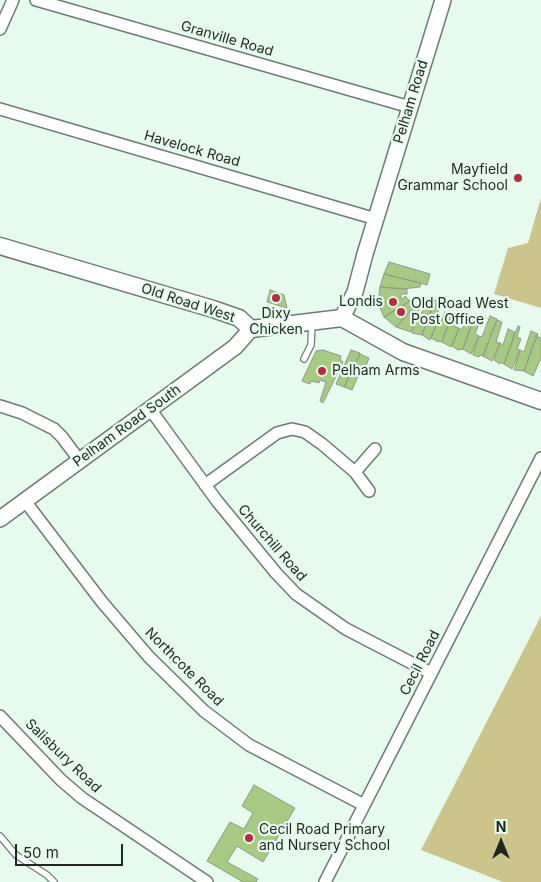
<!DOCTYPE html>
<style>
body{margin:0}
#map{position:relative;width:541px;height:882px;overflow:hidden;background:#e6fbed;font-family:Inter,sans-serif}
canvas{display:block}
.north{position:absolute;left:476px;top:817px;width:50px;height:50px;-webkit-text-stroke:4px #e6fbed;paint-order:stroke;rotate:0deg;font-size:14px;font-weight:700;line-height:20px;text-align:center;color:#1f2722}
.north::after{content:'';display:block;margin:auto;width:18px;height:22px;background:#1f2722;clip-path:polygon(50% 0,100% 100%,50% 72%,0 100%)}
.scale{position:absolute;left:15px;top:844px;width:108px;height:22px;box-sizing:border-box;border:2px solid #1f2722;border-top:0;padding-left:6px;font-size:15px;line-height:18px;white-space:nowrap;color:#1f2722;-webkit-text-stroke:4px #e6fbed;paint-order:stroke}
</style>
<div id="map">
<canvas width="541" height="882"></canvas>
<div class="north">N</div>
<div class="scale">50 m</div>
</div>
<script>
const c = document.querySelector('canvas').getContext('2d');
c.lineJoin = 'round';
function fill(path, color) { c.fillStyle = color; c.fill(path, 'evenodd'); }
const poly = rows => new Path2D(rows.map(r => 'M' + r).join(''));
function strokePath(path, color, width, dash) { c.strokeStyle = color; c.lineWidth = width; c.lineCap = dash ? 'butt' : 'round'; c.setLineDash(dash || []); c.stroke(path); }
function label(font, color, halo, rows, align = 'center') {
  c.font = font + ' Inter,sans-serif'; c.lineWidth = 4.5; c.setLineDash([]); c.textBaseline = 'middle'; c.strokeStyle = halo; c.fillStyle = color; for (const [text, x, y, turn = 0] of rows) {
    c.save(); c.translate(x, y); c.rotate((+turn || 0) * Math.PI / 180); c.textAlign = isNaN(turn) ? turn : align; if (halo) c.strokeText(text, 0, 0); c.fillText(text, 0, 0); c.restore();
  }
}
const green = poly([
 [541,198,541,308,494,294,508,248,528,243],
 [541,616,541,882,503,882,421,850]
]);
const building = poly([
 [389,262,430,274,427,285,384,274,389,262],
 [384,274,421,283,420,287,403,289,380,287,384,274],
 [380,287,407,289,407,294,401,294,401,297,402,300,405,296,410,301,384,317,378,303,380,287],
 [270,290,284,295,287,308,267,302,270,290],
 [431,298,435,300,422,335,412,333,418,313,421,315,425,304,428,305,431,298],
 [435,300,438,301,435,308,439,309,435,320,438,321,430,340,422,335,435,300],
 [410,301,415,305,396,327,384,317,410,301],
 [417,305,420,307,411,332,396,327,417,305],
 [445,312,452,314,442,342,439,341,438,342,431,338,438,321,441,322,445,312],
 [452,314,458,317,455,327,459,328,451,347,442,342,452,314],
 [467,314,474,317,463,349,458,350,452,346,459,328,462,330,467,314],
 [490,316,497,319,483,356,480,355,479,357,473,355,473,353,479,336,482,337,490,316],
 [497,320,502,322,496,342,500,343,492,361,483,356,497,320],
 [473,321,479,324,475,334,479,336,471,354,463,349,473,321],
 [518,326,520,327,517,337,521,339,517,349,520,350,512,369,504,364,518,326],
 [508,329,515,332,504,364,500,362,500,364,494,360,500,343,503,345,508,329],
 [531,331,538,334,524,371,514,370,520,350,524,352,531,331],
 [536,336,541,338,541,358,533,376,524,371,536,336],
 [323,350,341,356,340,360,343,362,323,403,320,401,326,382,320,380,319,383,311,381,310,384,302,381,316,351,323,350],
 [351,350,360,353,344,387,336,384,351,350],
 [360,354,369,358,362,376,359,374,352,390,344,387,360,354],
 [254,785,295,808,263,862,237,846,227,862,258,879,256,882,243,882,207,861,230,822,244,829,253,813,242,806,254,785]
]);
const service = poly([
 [304,359,311,345,312,323],
 [0,836,16,855,47,875,54,882]
]);
const minor = poly([
 [36,0,410,107],
 [0,29,13,0],
 [0,109,376,219],
 [0,406,22,413,54,429,62,437,80,461],
 [150,409,217,501,276,573,296,594,346,629,431,673],
 [355,472,375,449],
 [205,485,277,433,292,429,305,432,322,444,355,472,369,491],
 [25,501,102,602,149,657,204,711,249,745,364,805],
 [0,716,61,780,82,798,207,882],
 [325,882,541,458]
]);
const tertiary = poly([
 [342,318,355,292,365,254,443,0],
 [0,519,235,347,251,329]
]);
const secondary = poly([
 [0,246,213,309,239,318,251,329,342,318,403,352,541,401]
]);
const markers = [
 [518,178,5,"#bb2a3d"],
 [276,298,5,"#bb2a3d"],
 [393,302,5,"#bb2a3d"],
 [401,312,5,"#bb2a3d"],
 [322,371,5,"#bb2a3d"],
 [249,838,5,"#bb2a3d"]
];
const streetNames = [
 ["Granville Road",227,39,16],
 ["Pelham Road",411,102,-73],
 ["Havelock Road",192,149,16],
 ["Old Road West",188,303,18],
 ["Pelham Road South",127,426,-36],
 ["Churchill Road",272,543,49],
 ["Cecil Road",420,663,-63],
 ["Northcote Road",184,667,45],
 ["Salisbury Road",63,756,44]
];
const poiNames = [
 ["Mayfield",508,170,"right"],
 ["Grammar School",508,186,"right"],
 ["Londis",383,302,"right"],
 ["Old Road West",411,304],
 ["Post Office",411,320],
 ["Dixy",276,314,"center"],
 ["Chicken",276,330,"center"],
 ["Pelham Arms",332,371],
 ["Cecil Road Primary",259,830],
 ["and Nursery School",259,846]
];
fill(green, '#ccc58b');
fill(building, '#a6ca81');
strokePath(building, '#919a88', 1);
strokePath(service, '#6a7d71', 8);
strokePath(minor, '#6a7d71', 14);
strokePath(tertiary, '#6a7d71', 18);
strokePath(secondary, '#6a7d71', 19);
strokePath(service, '#fff', 5.5);
strokePath(minor, '#fff', 11);
strokePath(tertiary, '#fff', 15);
strokePath(secondary, '#fff', 16);
for (const [x, y, r, color] of markers) { const dot = new Path2D(); dot.arc(x, y, r, 0, 2 * Math.PI); c.fillStyle = color; c.fill(dot); strokePath(dot, '#e6fbed', 2); }
label('14px', '#1f2722', '#e6fbed', streetNames);
label('14px', '#1f2722', '#e6fbed', poiNames, 'left');
</script>
